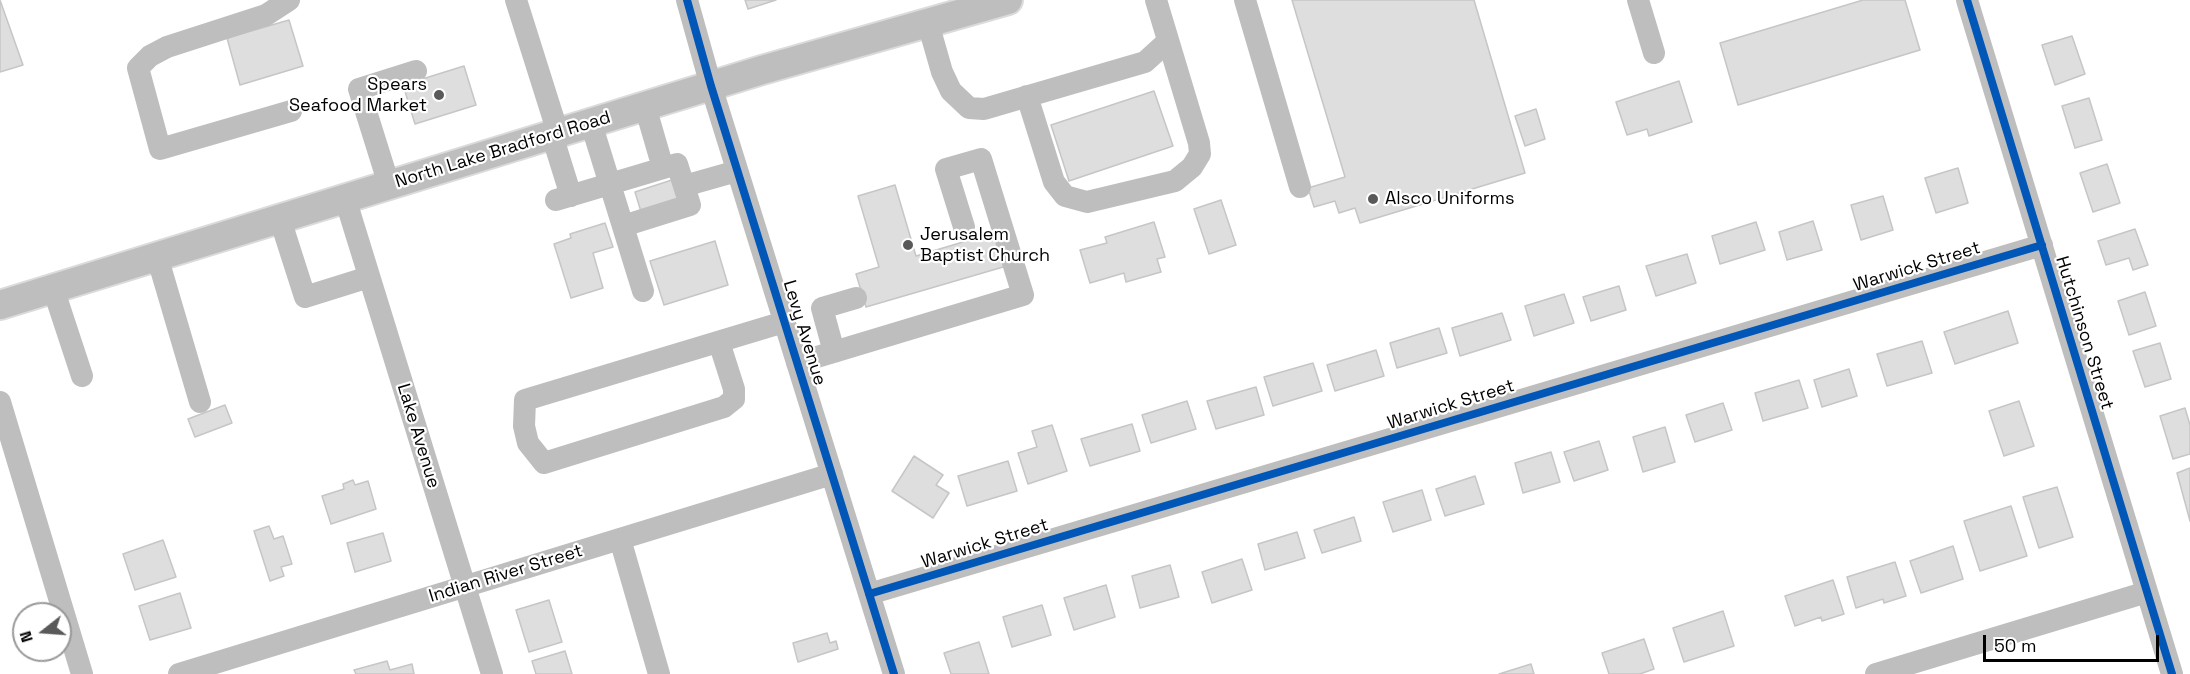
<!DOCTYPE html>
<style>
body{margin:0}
#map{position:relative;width:2190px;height:674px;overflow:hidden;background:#fff;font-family:"Space Grotesk",sans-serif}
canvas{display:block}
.north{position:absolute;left:12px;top:602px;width:60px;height:60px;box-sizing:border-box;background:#fff;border:2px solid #999;border-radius:50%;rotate:253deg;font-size:16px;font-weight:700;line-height:24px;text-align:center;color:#000}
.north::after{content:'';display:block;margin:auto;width:21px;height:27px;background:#595959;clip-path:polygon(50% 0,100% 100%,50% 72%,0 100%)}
.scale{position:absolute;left:1983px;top:635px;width:176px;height:27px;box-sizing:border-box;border:3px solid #000;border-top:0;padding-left:8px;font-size:18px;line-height:21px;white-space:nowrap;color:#000;-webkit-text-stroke:4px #fff;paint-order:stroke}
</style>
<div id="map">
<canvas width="2190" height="674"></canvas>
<div class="north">N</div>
<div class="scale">50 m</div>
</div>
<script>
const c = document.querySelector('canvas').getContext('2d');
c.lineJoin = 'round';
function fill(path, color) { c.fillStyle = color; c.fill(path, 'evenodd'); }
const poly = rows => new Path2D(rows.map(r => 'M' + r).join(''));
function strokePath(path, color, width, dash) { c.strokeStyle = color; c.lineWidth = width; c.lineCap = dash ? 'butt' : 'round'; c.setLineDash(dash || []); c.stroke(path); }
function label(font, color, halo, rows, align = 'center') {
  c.font = font + ' "Space Grotesk",sans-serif'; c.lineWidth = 4.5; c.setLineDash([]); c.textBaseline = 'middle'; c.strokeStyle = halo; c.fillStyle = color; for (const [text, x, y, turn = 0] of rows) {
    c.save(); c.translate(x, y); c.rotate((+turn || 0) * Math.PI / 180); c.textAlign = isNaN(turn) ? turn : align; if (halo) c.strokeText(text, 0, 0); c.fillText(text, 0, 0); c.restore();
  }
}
const building = poly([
 [0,0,23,65,0,72,0,0],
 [745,0,776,0,748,9,745,0],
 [1292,0,1474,0,1525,173,1360,223,1355,208,1339,213,1335,201,1314,207,1308,188,1345,177,1292,0],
 [1863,0,1905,0,1920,50,1738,105,1720,43,1863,0],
 [289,20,303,66,240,85,227,38,289,20],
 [2072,36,2085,74,2055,85,2042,45,2072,36],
 [464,66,476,105,415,124,403,85,464,66],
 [1679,81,1692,122,1649,136,1647,129,1627,135,1616,102,1679,81],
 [1154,91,1173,146,1069,181,1051,125,1154,91],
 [2089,98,2102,140,2075,148,2062,106,2089,98],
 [1536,109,1545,139,1525,146,1515,116,1536,109],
 [2107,164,2120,203,2093,212,2080,173,2107,164],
 [1958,168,1968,203,1936,213,1925,178,1958,168],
 [684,176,692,200,642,215,635,192,684,176],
 [895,185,916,256,1000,231,1010,265,866,307,856,274,879,267,858,196,895,185],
 [1883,196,1893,230,1861,240,1851,205,1883,196],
 [1221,200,1236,245,1209,254,1194,209,1221,200],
 [1813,221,1822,250,1787,260,1779,232,1813,221],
 [1154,222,1165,257,1157,259,1161,272,1126,282,1124,273,1090,283,1080,250,1107,243,1105,237,1154,222],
 [1756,222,1765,250,1720,264,1712,236,1756,222],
 [605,223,613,247,593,253,603,288,571,298,554,244,571,238,570,234,605,223],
 [2135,229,2148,265,2133,270,2129,258,2106,265,2098,241,2135,229],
 [715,241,728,285,664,305,650,261,715,241],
 [1687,254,1696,283,1656,296,1646,266,1687,254],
 [1619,286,1626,310,1591,321,1583,297,1619,286],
 [2145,292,2156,326,2129,335,2118,301,2145,292],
 [1564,294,1574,323,1534,336,1525,306,1564,294],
 [2008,311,2018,343,1955,364,1944,332,2008,311],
 [1502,313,1511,340,1460,356,1452,328,1502,313],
 [1439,328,1447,353,1397,368,1390,343,1439,328],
 [1922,341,1932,373,1887,386,1877,354,1922,341],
 [2160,343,2171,379,2145,387,2133,351,2160,343],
 [1376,350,1384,376,1335,391,1327,365,1376,350],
 [1313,363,1322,391,1273,406,1264,377,1313,363],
 [1849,369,1857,396,1822,407,1814,380,1849,369],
 [1799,380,1808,408,1763,421,1755,393,1799,380],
 [1256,387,1264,415,1216,429,1207,401,1256,387],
 [1187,401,1196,429,1151,443,1142,415,1187,401],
 [2019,401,2034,446,2004,456,1989,411,2019,401],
 [1723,403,1732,430,1695,442,1686,415,1723,403],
 [225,405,232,423,195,437,188,419,225,405],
 [2185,408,2190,425,2190,454,2173,459,2160,416,2185,408],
 [1132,424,1140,451,1090,466,1081,439,1132,424],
 [1052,425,1067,471,1028,484,1018,453,1037,447,1032,431,1052,425],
 [1665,427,1675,462,1643,472,1633,437,1665,427],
 [1599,441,1608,470,1574,481,1564,452,1599,441],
 [1551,452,1560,482,1523,493,1515,463,1551,452],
 [914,456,943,475,936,485,949,493,933,518,892,491,914,456],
 [1008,461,1017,491,967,506,958,476,1008,461],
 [2190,468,2190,521,2177,473,2190,468],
 [1475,476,1484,504,1445,516,1436,489,1475,476],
 [353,480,355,485,368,481,376,509,331,524,322,496,344,489,343,484,353,480],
 [2057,487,2073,537,2039,548,2023,497,2057,487],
 [1422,490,1431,520,1393,532,1383,502,1422,490],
 [2011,506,2027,556,1980,571,1964,521,2011,506],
 [1354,517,1361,541,1322,553,1314,530,1354,517],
 [269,526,274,539,283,536,292,564,281,567,284,576,270,581,254,531,269,526],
 [1297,532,1305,558,1265,570,1258,544,1297,532],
 [383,533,391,561,355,572,347,543,383,533],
 [163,540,176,577,135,590,123,554,163,540],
 [1953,546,1963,579,1921,593,1910,561,1953,546],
 [1242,559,1252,590,1212,603,1202,572,1242,559],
 [1895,562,1906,596,1884,603,1883,599,1856,608,1847,577,1895,562],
 [1170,565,1179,597,1140,608,1132,576,1170,565],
 [1833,580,1844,614,1822,621,1821,617,1795,626,1785,596,1833,580],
 [1106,585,1115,617,1074,630,1064,598,1106,585],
 [180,593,191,628,150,640,139,606,180,593],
 [549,600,562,642,529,652,516,610,549,600],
 [1042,605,1051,635,1012,647,1003,617,1042,605],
 [1723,611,1734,646,1684,662,1673,628,1723,611],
 [827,633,830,643,836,641,838,649,798,662,793,643,827,633],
 [1644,639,1654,669,1640,674,1609,674,1602,653,1644,639],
 [979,642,989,674,951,674,944,653,979,642],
 [565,651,572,674,536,674,532,661,565,651],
 [387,661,390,670,412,664,414,674,356,674,354,670,387,661],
 [1531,664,1534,674,1499,674,1531,664]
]);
const minor = poly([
 [289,0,266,15,167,47,150,56,138,68,160,149,291,111],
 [516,0,558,133],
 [687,0,711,86,894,674],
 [1245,0,1300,187],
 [1638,0,1654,53],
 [1967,0,2172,674],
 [928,23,942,72,951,91,969,108,984,109,1145,62,1168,41],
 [1027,96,1054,182,1065,196,1087,202,1175,181,1192,167,1200,154,1199,143,1156,0],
 [645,106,663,168],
 [591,123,643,291],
 [552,135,571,196],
 [389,185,359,89,416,71],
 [684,186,737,171],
 [345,198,492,674],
 [556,200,677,164,690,205,623,226],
 [280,219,305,297,369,277],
 [157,256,200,402],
 [53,288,82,376],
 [719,342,734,389,734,399,724,407,544,463,528,443,524,426,525,400,784,322],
 [834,352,822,308,856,298],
 [797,363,1023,295,981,159,946,169,964,227],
 [0,402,82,674],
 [620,539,659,674],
 [869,594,2042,245],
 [179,674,832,474],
 [1876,674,2147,592]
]);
const major = poly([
 [0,305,762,70,1008,0]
]);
const cycleway = poly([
 [687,0,711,86,894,674],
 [1967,0,2172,674],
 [869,594,2042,245]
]);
const markers = [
 [439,95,6,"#595959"],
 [1373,199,6,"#595959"],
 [908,245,6,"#595959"]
];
const poiNames = [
 ["Spears",427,85,"right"],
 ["Seafood Market",427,106,"right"],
 ["Alsco Uniforms",1385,199],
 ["Jerusalem",920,235],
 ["Baptist Church",920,256]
];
const streetNames = [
 ["North Lake Bradford Road",503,150,-17],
 ["Warwick Street",1917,267,-17],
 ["Levy Avenue",804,333,73],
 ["Hutchinson Street",2084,333,73],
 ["Warwick Street",1451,405,-17],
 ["Lake Avenue",418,436,73],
 ["Warwick Street",985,544,-17],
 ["Indian River Street",506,574,-17]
];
fill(building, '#dedede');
strokePath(building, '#c6c6c6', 1.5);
strokePath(major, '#dbdbdb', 32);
strokePath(minor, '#bebebe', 22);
strokePath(major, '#bebebe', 28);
strokePath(cycleway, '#0057b8', 8);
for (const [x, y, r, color] of markers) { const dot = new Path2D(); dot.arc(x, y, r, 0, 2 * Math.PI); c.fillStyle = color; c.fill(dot); strokePath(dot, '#fff', 2); }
label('18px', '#000', '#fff', poiNames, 'left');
label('18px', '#000', '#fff', streetNames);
</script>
